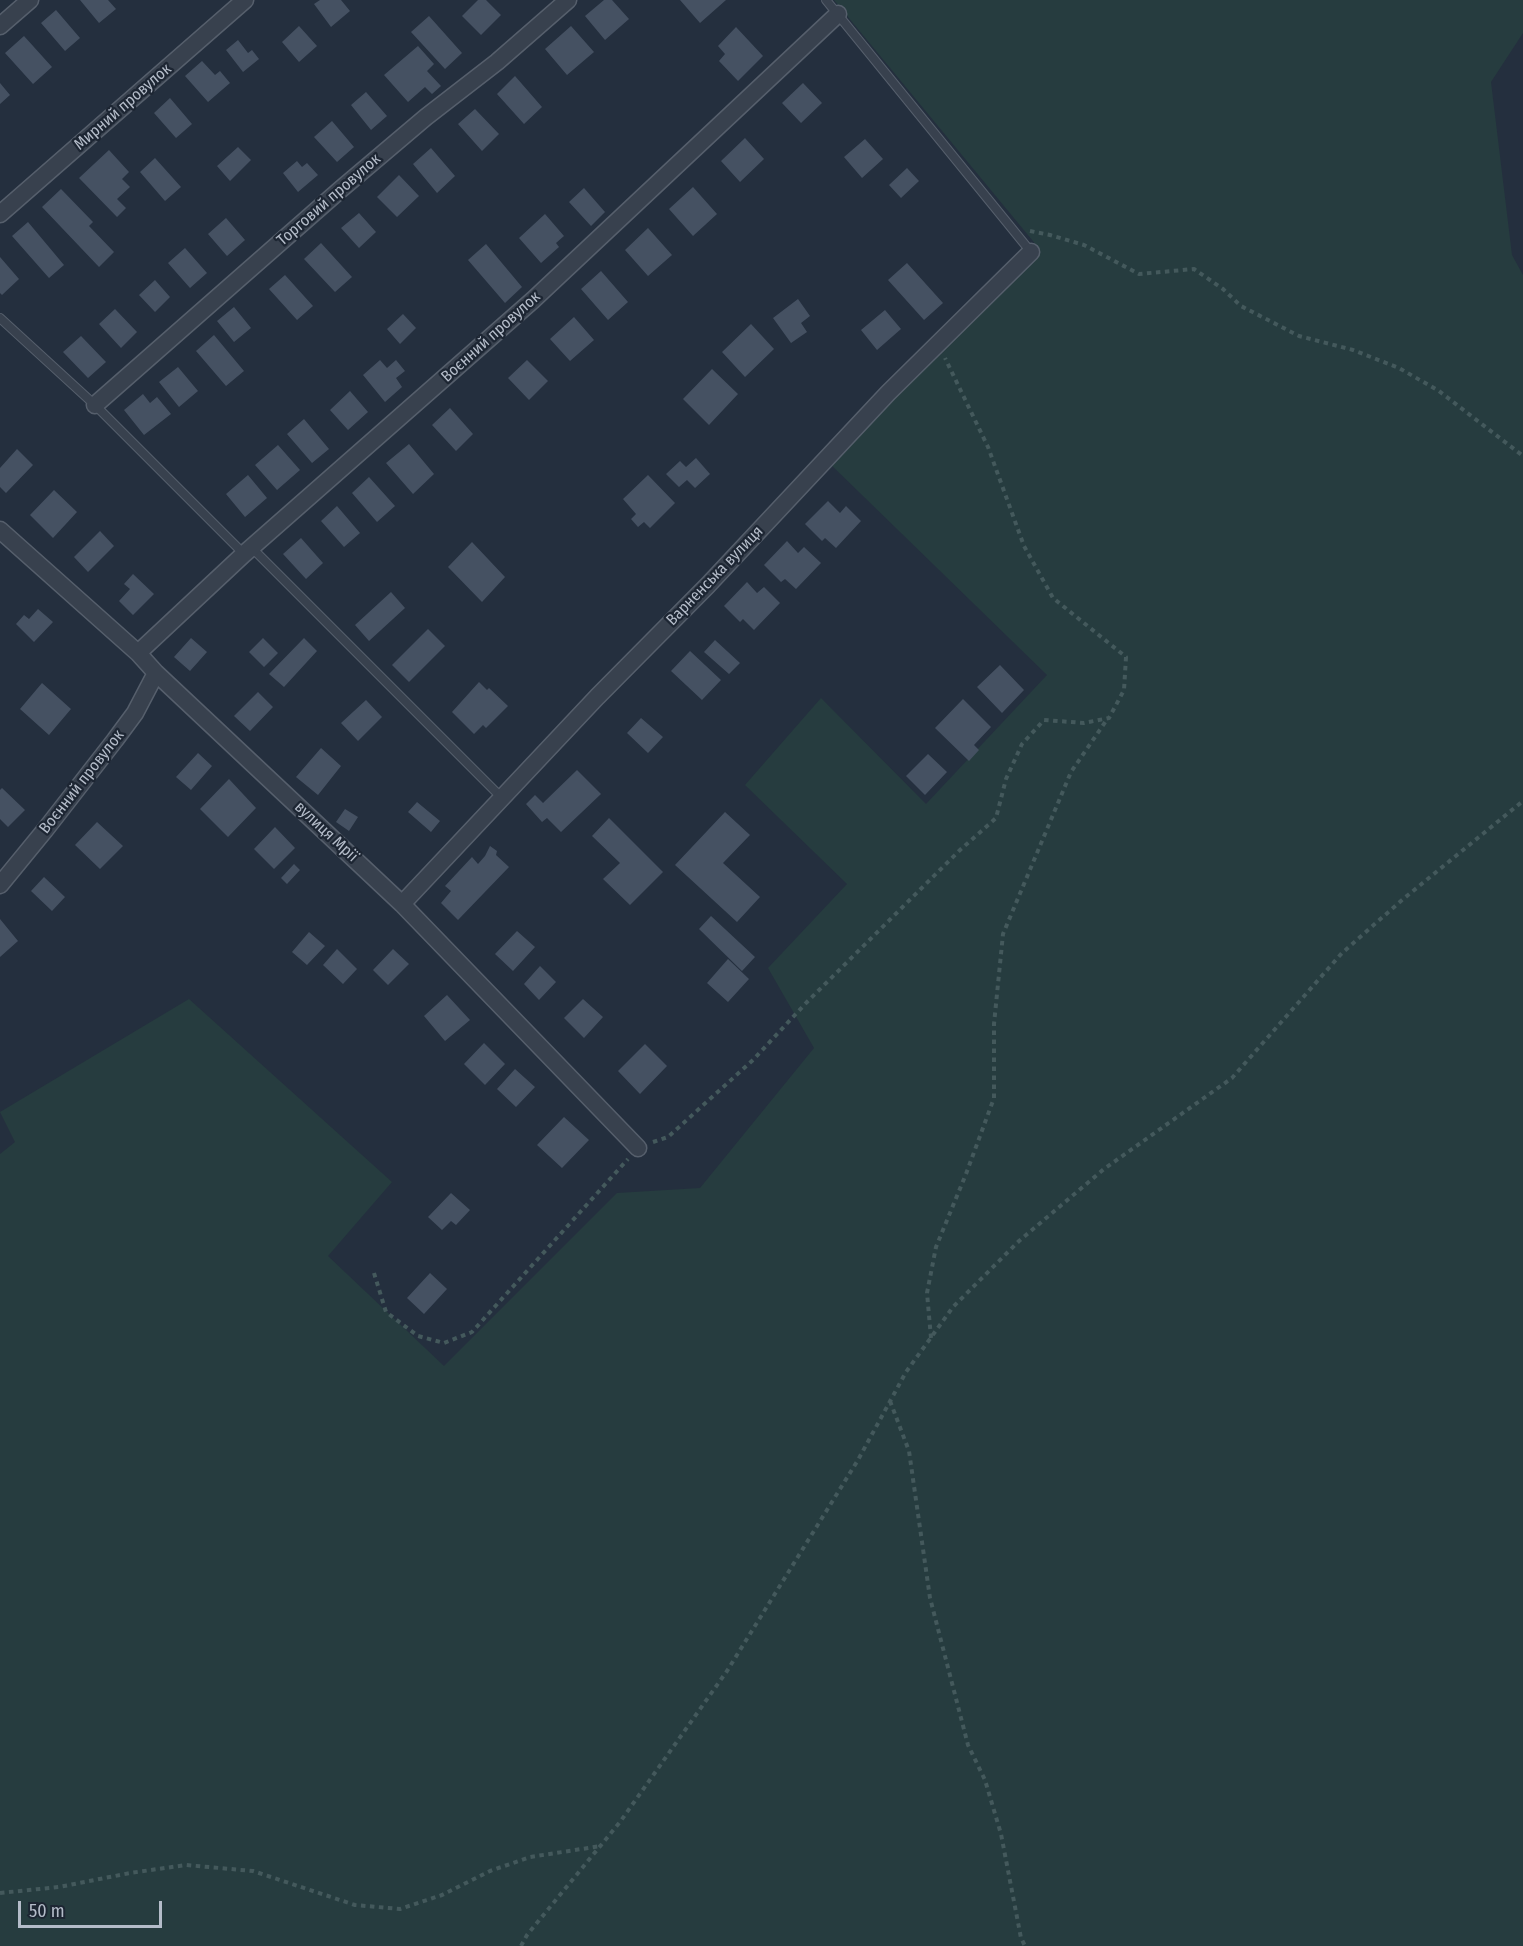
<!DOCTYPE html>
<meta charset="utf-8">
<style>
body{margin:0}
#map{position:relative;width:1523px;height:1946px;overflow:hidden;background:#242f3e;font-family:"Fira Sans Condensed",sans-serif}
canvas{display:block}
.scale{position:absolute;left:18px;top:1901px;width:144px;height:27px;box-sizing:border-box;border:3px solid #b4bcc9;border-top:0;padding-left:8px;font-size:18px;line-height:21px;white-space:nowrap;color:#b4bcc9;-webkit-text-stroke:4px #1d2633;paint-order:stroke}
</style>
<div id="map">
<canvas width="1523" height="1946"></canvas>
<div class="scale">50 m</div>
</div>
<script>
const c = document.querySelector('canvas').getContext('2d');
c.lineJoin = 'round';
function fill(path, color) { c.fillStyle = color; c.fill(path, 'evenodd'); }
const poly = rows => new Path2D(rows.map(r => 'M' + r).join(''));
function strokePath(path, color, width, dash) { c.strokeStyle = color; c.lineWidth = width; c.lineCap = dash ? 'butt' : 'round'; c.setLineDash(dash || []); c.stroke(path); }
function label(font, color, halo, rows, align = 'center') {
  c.font = font + ' "Fira Sans Condensed",sans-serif'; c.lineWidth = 4.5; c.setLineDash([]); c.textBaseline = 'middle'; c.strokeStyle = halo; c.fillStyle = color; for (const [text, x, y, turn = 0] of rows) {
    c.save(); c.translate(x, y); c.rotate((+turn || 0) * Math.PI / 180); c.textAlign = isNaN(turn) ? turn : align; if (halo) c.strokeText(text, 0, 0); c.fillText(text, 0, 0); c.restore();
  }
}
const green = poly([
 [834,0,1523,0,1523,33,1491,82,1512,255,1523,275,1523,1946,0,1946,0,1154,15,1142,0,1112,189,999,392,1182,328,1256,444,1366,617,1193,700,1188,814,1048,768,968,847,884,745,785,821,698,926,804,1047,675,825,459,1037,246]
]);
const building = poly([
 [80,0,108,0,116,9,99,23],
 [320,0,341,0,350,11,331,27,314,4],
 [478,0,486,0,501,15,481,35,462,16],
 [604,0,612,0,629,19,605,40,585,16],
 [680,0,726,0,700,23],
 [56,10,80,38,65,51,41,23],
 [429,16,462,53,445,69,411,32],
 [299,26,317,46,299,62,282,42],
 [571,26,594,52,567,75,545,49],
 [736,27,763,56,738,81,719,61,725,54,718,46],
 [24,36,52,67,33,84,5,53],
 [238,40,248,53,252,50,259,59,243,72,226,50],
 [418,46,434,64,427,71,441,86,432,94,425,87,408,102,384,75],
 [202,61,215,75,220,71,230,83,208,102,185,76],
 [515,76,542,107,524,124,497,94],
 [0,83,10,95,0,104],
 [803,83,822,103,801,123,782,103],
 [366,92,387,116,371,130,351,105],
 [170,98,192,124,176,138,154,113],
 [475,109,499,134,482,151,458,124],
 [332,121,354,147,337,162,314,137],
 [745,138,764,159,740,182,721,161],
 [865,139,883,159,862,178,844,157],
 [238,147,251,160,230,181,217,166],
 [431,148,455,176,437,193,413,164],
 [109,150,129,172,122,179,130,187,117,199,126,208,117,217,79,178],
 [155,158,181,187,165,201,140,172],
 [297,161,302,167,307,163,318,175,298,192,283,173],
 [907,168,919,181,901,198,889,185],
 [399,175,419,196,397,217,377,197],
 [693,187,717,214,693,236,669,209],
 [584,188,605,212,591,226,569,202],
 [61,189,93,222,89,226,114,252,99,267,42,207],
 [359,213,376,232,359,248,341,228],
 [545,214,564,236,556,243,559,247,541,263,519,238],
 [226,218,245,240,227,256,208,234],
 [28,222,64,265,49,278,12,236],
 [648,228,672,255,648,276,625,250],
 [321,243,352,277,335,292,304,259],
 [486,244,522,287,505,303,468,260],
 [185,248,207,273,190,288,168,263],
 [0,257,19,279,2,295,0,293],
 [907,263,943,303,924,320,888,280],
 [601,271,628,302,608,320,581,289],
 [285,275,313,306,297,320,269,289],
 [155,280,170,297,155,312,139,295],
 [798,299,810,316,801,323,807,332,791,343,773,318],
 [234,307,251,328,234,342,217,321],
 [115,309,137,332,121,348,99,324],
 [885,310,901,329,877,350,861,330],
 [403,314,416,328,400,344,387,329],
 [574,317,594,340,570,361,550,339],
 [751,324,774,349,745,377,722,352],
 [214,335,244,371,226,386,196,351],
 [81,336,106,362,88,378,63,352],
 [380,360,387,368,396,360,405,371,396,378,402,387,385,402,363,375],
 [527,360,548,381,529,400,508,378],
 [178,367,198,391,179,407,159,382],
 [712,369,738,394,709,425,683,399],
 [350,391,368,412,348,430,330,410],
 [143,394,150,403,157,397,171,414,144,435,124,410],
 [450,408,473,434,456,451,432,425],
 [304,419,329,449,312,463,287,434],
 [409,444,434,474,413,494,386,463],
 [278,445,300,470,277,490,255,465],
 [17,449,33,465,6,493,0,487,0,468],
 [696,458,710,474,695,488,687,480,679,487,666,474,680,461,686,467],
 [248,475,267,498,245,517,226,494],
 [648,475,675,503,650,528,644,522,638,527,631,519,636,514,623,499],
 [369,477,395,506,377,522,352,493],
 [54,490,77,512,53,538,30,515],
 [828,501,840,513,846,506,861,521,836,548,825,538,822,541,805,524],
 [337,506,360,533,344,547,321,521],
 [100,531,114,546,88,572,74,557],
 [301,538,323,563,306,579,283,554],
 [787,541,798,553,804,547,821,563,796,589,785,579,781,582,764,565],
 [472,542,505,577,482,602,448,567],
 [133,574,154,594,133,615,119,601,130,589,124,584],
 [747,582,757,593,764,587,780,603,754,630,743,619,740,622,724,606],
 [391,592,405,608,369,641,355,625],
 [38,609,53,622,34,642,16,624,24,615,29,619],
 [428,629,445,646,409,682,392,665],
 [191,638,207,652,190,671,174,657],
 [263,638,278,653,264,667,249,652],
 [304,638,317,651,284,687,269,674],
 [715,640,740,663,729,674,704,652],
 [690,651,721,680,702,700,671,671],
 [1000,665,1024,690,1002,713,977,687],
 [479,682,487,690,489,688,508,706,486,728,483,725,474,734,452,712],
 [42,683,71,709,49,735,20,709],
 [258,692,273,707,250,731,234,716],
 [963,699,991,727,974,745,979,750,969,761,935,728],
 [366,700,382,717,358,741,341,723],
 [641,718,663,737,648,753,627,733],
 [321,748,341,766,318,795,296,777],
 [198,753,212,766,191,790,176,777],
 [928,754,947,772,925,795,906,776],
 [577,770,601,794,561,832,547,818,542,822,526,804,535,795,543,803],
 [229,779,256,808,228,837,200,809],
 [2,788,25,810,8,827,0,819,0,790],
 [417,802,440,821,431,832,408,812],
 [345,809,358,817,349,831,336,822],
 [725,812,750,835,723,863,760,897,737,922,675,865],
 [609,818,663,872,630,905,603,879,620,863,592,836],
 [97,822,123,846,100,869,75,845],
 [275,827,295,848,274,869,254,849],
 [490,846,497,851,496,855,509,867,458,920,441,903,451,891,445,886,472,857,478,864,485,856],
 [294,864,300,870,287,884,281,878],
 [44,877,65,897,52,911,31,891],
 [711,916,755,957,742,971,699,929],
 [0,919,18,941,0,957],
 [517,931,535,947,513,971,495,954],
 [309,932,325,946,307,965,292,952],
 [337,949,357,969,343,984,323,965],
 [393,949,409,964,388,985,373,970],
 [728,959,749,979,728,1002,707,983],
 [540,966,556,982,539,1000,524,984],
 [447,995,470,1020,445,1041,424,1016],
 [583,999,603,1017,584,1038,564,1018],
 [484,1043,505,1064,485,1085,464,1064],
 [645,1044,667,1066,640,1094,618,1071],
 [515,1069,535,1087,516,1107,497,1089],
 [564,1117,589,1140,562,1168,537,1145],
 [451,1193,470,1210,456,1225,451,1221,442,1230,428,1217],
 [430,1273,447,1289,424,1314,407,1298]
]);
const path = poly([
 [1030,231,1050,235,1084,245,1139,274,1194,269,1223,289,1241,306,1299,336,1353,350,1399,368,1439,391,1523,456],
 [653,1142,668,1137,753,1060,806,1003,960,850,996,818,1006,779,1022,744,1044,720,1084,723,1109,718,1124,690,1126,657,1053,598,1024,546,988,447,945,358],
 [374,1273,386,1312,418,1336,444,1343,472,1332,628,1159],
 [931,1338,927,1293,936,1247,966,1174,994,1098,994,1024,1003,934,1071,772,1108,718],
 [890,1401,909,1451,930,1598,968,1745,985,1780,1001,1834,1021,1938,1025,1946],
 [0,1893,59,1887,130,1873,186,1865,253,1871,355,1905,400,1909,442,1895,490,1871,530,1857,601,1846],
 [521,1946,527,1935,620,1822,727,1671,858,1460,906,1372,953,1307,1019,1241,1104,1169,1232,1078,1342,953,1402,900,1523,801]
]);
const service = poly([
 [826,0,1031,252],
 [0,318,95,405,244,554],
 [252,548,503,799]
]);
const minor = poly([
 [0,26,30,0],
 [0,214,245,0],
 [95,405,341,189,426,117,497,62,568,0],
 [0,530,138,653,156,673,402,904,638,1148],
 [138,653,244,554,533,300,838,14],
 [0,885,45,830,115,740,135,713,156,673],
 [402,904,597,697,708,585,888,393,1031,252]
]);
const streetNames = [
 ["Мирний провулок",123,107,-41],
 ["Торговий провулок",329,200,-41],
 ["Воєнний провулок",491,337,-42],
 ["Варненська вулиця",715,576,-46],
 ["Воєнний провулок",82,782,-52],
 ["вулиця Мрії",326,832,43]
];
fill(green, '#263c3f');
fill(building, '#455162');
strokePath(service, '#565f6c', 10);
strokePath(minor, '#565f6c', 19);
strokePath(path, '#44595c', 4, [4.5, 4.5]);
strokePath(service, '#38414e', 8);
strokePath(minor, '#38414e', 16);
label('16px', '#b4bcc9', '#1d2633', streetNames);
</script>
